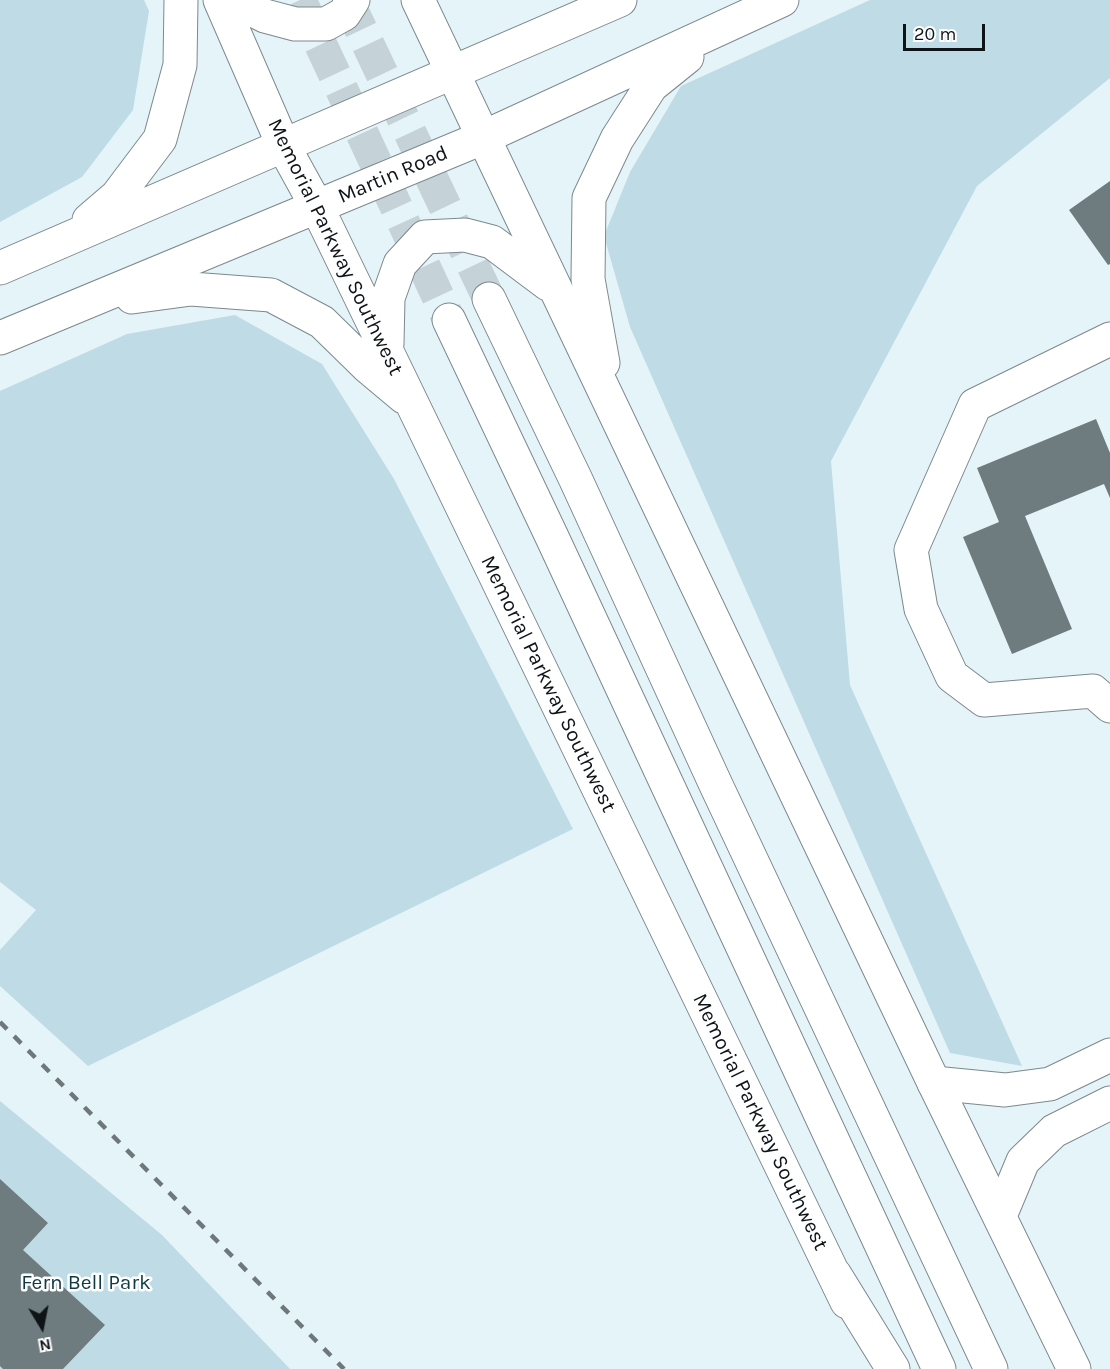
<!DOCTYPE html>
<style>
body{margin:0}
#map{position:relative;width:1110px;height:1369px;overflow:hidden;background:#e5f4f9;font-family:Karla,sans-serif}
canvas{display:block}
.north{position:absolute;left:12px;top:1297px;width:60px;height:60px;-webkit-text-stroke:4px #fefefe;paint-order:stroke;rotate:170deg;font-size:16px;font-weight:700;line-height:24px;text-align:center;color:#0e1315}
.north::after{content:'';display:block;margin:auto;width:21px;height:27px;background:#0e1315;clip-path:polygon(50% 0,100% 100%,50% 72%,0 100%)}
.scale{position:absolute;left:903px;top:24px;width:82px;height:27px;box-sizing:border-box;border:3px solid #0e1315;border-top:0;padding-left:8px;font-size:18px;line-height:21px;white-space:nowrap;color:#0e1315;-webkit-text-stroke:4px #fefefe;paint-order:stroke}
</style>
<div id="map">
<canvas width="1110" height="1369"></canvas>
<div class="north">N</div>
<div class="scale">20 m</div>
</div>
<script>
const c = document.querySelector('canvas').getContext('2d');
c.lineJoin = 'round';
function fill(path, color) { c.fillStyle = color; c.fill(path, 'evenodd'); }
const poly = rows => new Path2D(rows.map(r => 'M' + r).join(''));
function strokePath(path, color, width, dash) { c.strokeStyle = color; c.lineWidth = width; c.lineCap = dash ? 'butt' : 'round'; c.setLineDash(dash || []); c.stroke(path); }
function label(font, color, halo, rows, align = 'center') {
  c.font = font + ' Karla,sans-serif'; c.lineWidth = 5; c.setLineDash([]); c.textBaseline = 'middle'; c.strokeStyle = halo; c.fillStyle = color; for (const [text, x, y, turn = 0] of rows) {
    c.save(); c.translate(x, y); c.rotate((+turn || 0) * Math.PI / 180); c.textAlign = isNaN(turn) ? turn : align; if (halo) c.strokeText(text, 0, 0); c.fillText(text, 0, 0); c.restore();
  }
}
const green = poly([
 [0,0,144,0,149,11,133,110,82,177,0,222],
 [870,0,1110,0,1110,78,977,186,831,461,850,685,1022,1066,950,1053,630,327,604,236,630,172,681,86],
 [235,315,322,364,394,479,573,829,88,1066,0,986,0,950,36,910,0,882,0,391,127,334],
 [0,1101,162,1235,290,1369,0,1369]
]);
const building = poly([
 [1110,181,1110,264,1108,265,1069,210],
 [1096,419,1110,453,1110,498,1104,484,1025,516,1072,629,1012,654,963,537,999,522,977,468],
 [0,1179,48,1223,23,1250,105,1325,63,1369,3,1369,0,1366]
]);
const highwayTunnel = poly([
 [300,0,449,320],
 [347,0,489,299]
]);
const minor = poly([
 [1110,339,975,405,911,550,921,609,952,676,984,700,1093,691,1110,706],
 [934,1083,1005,1090,1050,1084,1110,1055],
 [1000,1216,1023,1161,1054,1131,1110,1103]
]);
const major = poly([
 [220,0,284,147,317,207,847,1302],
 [233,0,265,16,295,24,326,24,344,14,353,0],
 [418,0,934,1083,1074,1369],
 [89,220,117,196,160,139,180,65,181,0],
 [0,268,620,0],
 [132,297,191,289,271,295,322,322,367,366,404,397],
 [0,338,482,138,782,0],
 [387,344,388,298,400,264,425,237,465,235,492,242,548,284],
 [603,363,588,279,589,198,617,139,651,86,687,57]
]);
const highway = poly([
 [489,299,576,480,716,785,991,1369],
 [449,320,552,537,939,1369],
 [835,1275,893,1369]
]);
const rail = poly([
 [0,1022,344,1369]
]);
const streetNames = [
 ["Martin Road",393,175,-23],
 ["Memorial Parkway Southwest",335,247,64],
 ["Memorial Parkway Southwest",548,684,64],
 ["Memorial Parkway Southwest",760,1122,64]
];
const parkNames = [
 ["Fern Bell Park",86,1283]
];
fill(green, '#bfdbe5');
fill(building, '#6e7b7f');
strokePath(highwayTunnel, '#c5d2d7', 33, [33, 16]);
strokePath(minor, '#7c898e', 35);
strokePath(major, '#7c898e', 35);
strokePath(highway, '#7c898e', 35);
strokePath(minor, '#fff', 33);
strokePath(major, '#fff', 33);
strokePath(highway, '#fff', 33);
strokePath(rail, '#6e787b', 4.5, [10, 10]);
label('21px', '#0e1315', '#fefefe', streetNames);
label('21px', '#0e3945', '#fefefe', parkNames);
</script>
